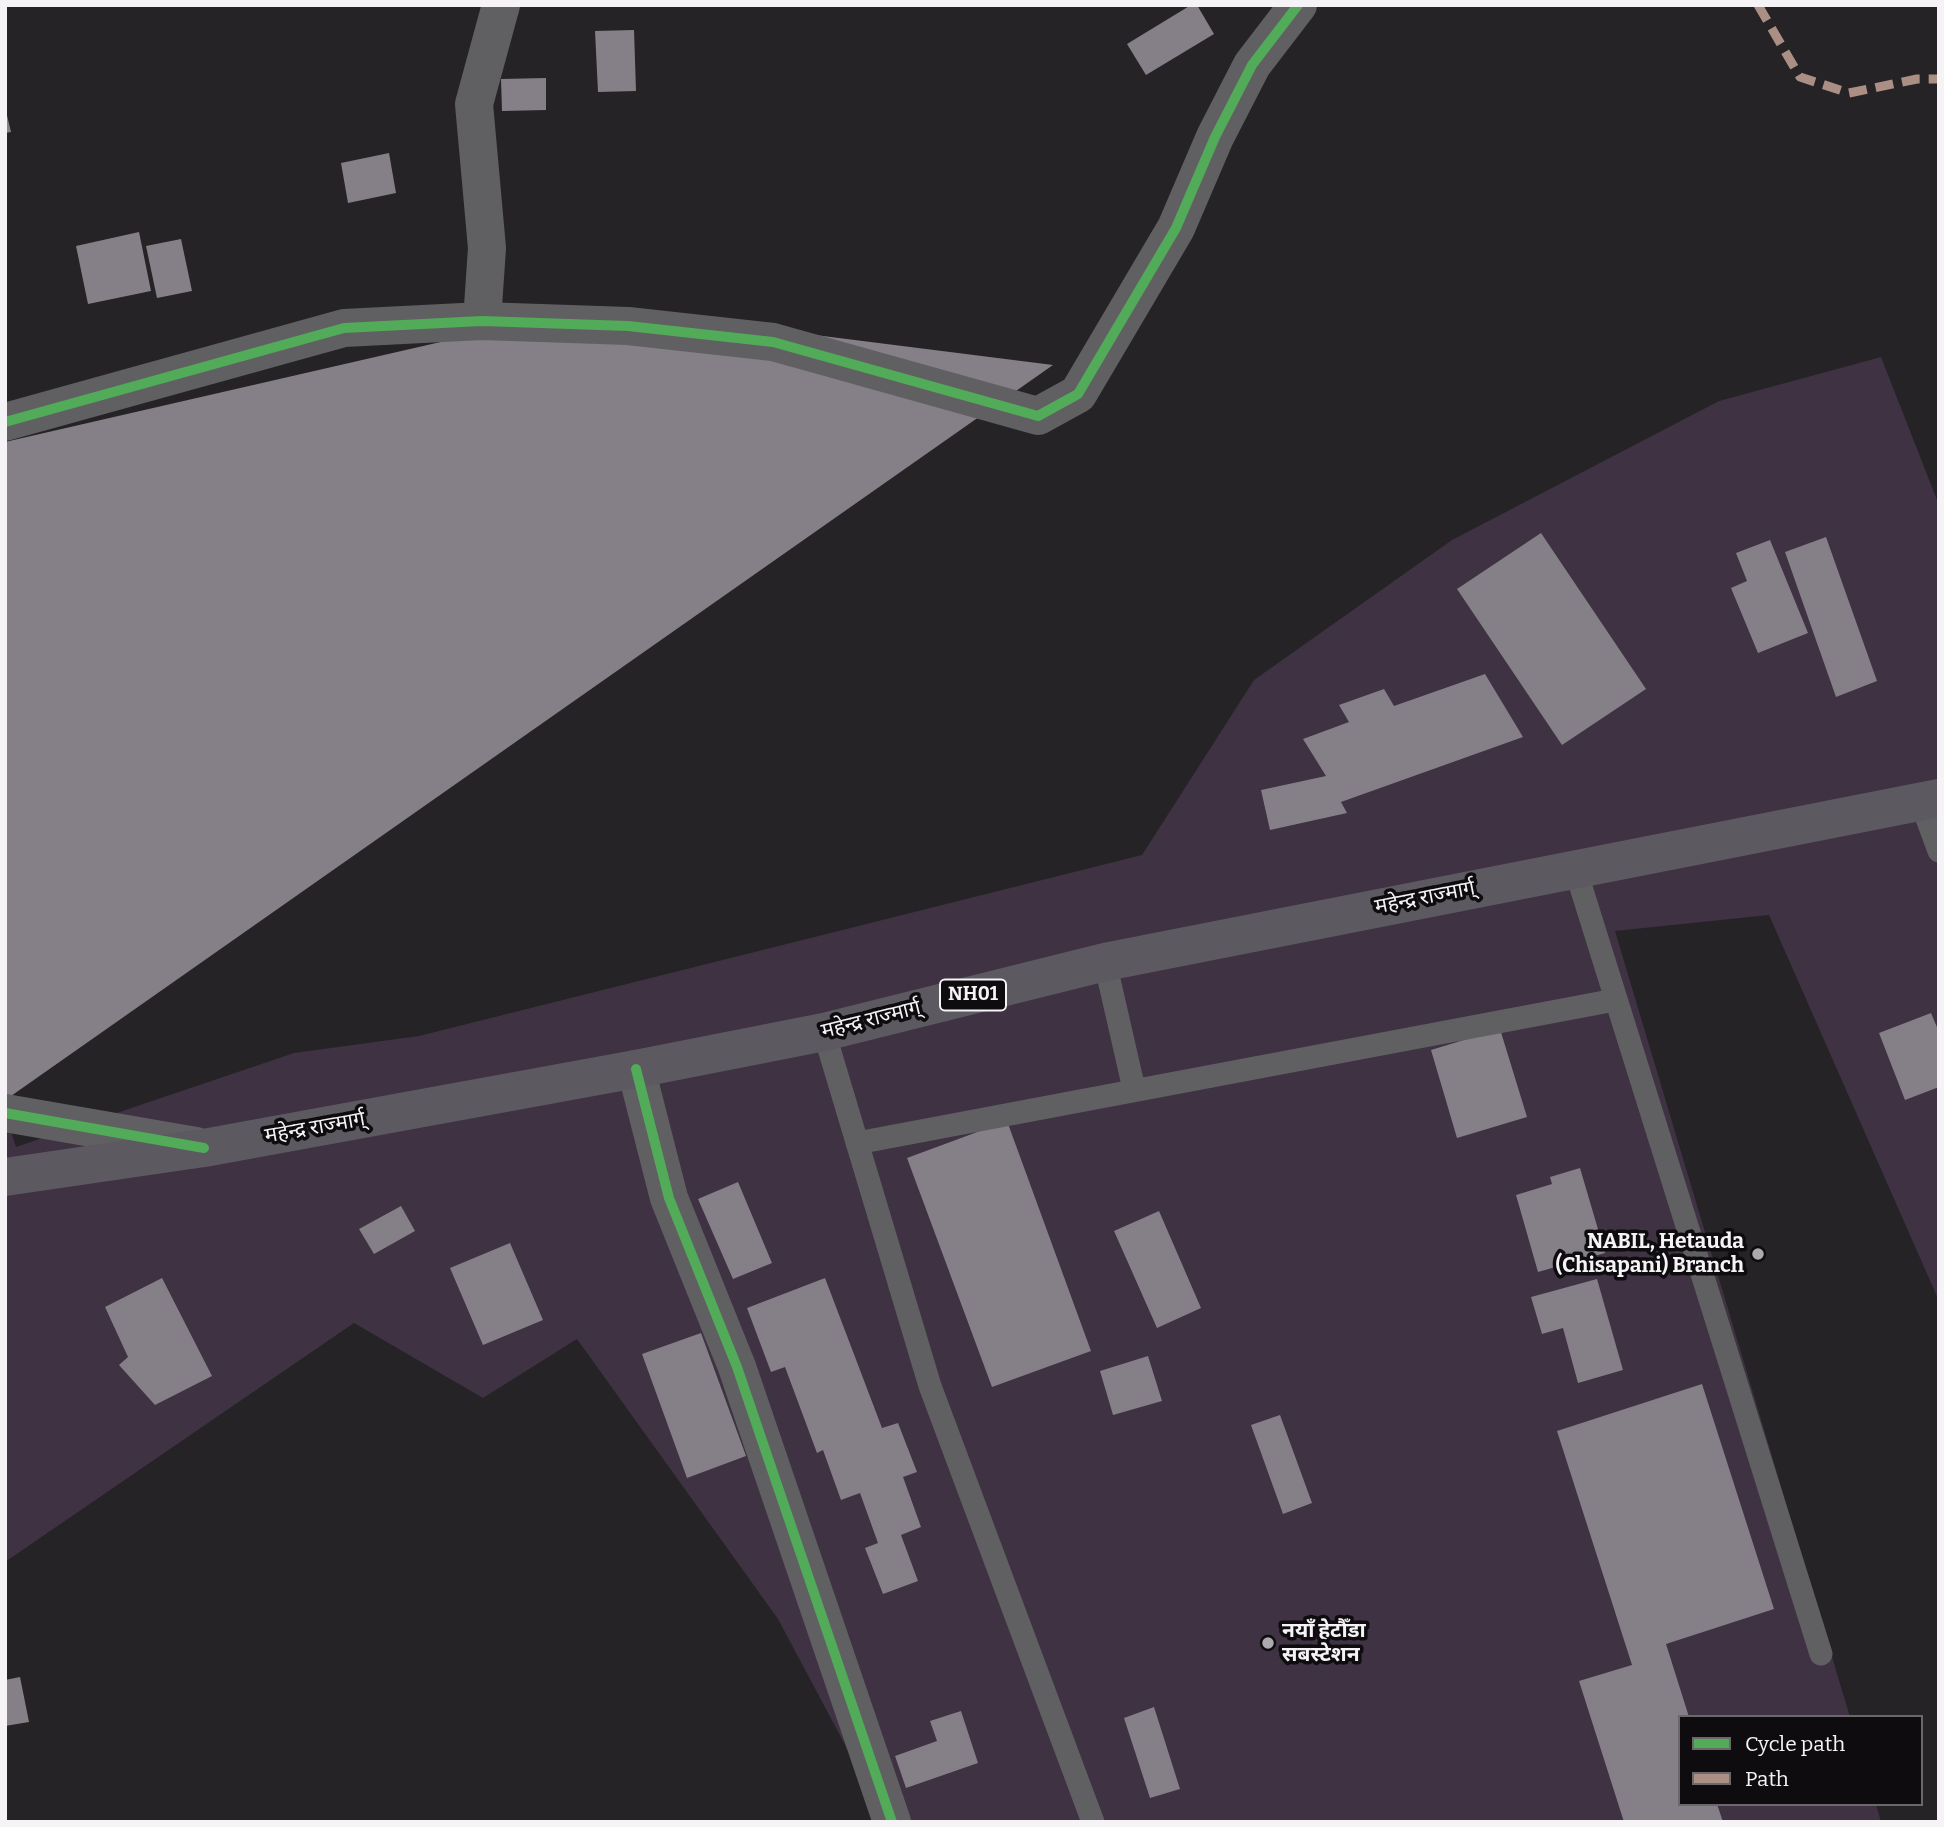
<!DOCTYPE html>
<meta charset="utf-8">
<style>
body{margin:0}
#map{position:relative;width:1944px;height:1827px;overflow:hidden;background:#252326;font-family:Bitter,serif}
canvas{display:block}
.frame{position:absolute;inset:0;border:7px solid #f5f3f6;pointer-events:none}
.legend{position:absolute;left:1678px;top:1715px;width:245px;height:91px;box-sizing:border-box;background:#0e0c0e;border:2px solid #6a686b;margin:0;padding:9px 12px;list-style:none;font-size:21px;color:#f5f3f6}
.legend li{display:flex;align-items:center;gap:14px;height:35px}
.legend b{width:35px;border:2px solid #6a686b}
</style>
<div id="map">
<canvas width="1944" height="1827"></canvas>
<div class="frame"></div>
<ul class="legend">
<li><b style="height:9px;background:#51ab58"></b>Cycle path</li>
<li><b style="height:9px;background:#ac8f84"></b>Path</li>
</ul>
</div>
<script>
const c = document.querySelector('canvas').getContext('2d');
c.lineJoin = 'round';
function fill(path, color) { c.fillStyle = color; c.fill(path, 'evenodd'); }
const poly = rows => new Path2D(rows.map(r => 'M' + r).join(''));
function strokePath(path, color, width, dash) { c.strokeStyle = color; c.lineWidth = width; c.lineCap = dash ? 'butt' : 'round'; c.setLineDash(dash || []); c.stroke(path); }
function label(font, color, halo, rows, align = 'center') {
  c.font = font + ' Bitter,"Noto Sans Devanagari",serif'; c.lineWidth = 7; c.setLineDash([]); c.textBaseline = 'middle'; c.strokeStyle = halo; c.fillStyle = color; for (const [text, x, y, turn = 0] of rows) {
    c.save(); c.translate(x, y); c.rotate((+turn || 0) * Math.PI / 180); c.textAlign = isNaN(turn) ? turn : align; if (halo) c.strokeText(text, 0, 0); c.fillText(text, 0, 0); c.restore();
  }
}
const green = poly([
 [1881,357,1939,505,1939,1301,1769,915,1615,931,1850,1717,1680,1717,1680,1804,1876,1804,1881,1822,886,1822,778,1619,577,1339,483,1398,354,1323,5,1562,5,1113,16,1147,294,1053,419,1036,1142,855,1254,680,1452,540,1719,401]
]);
const building = poly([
 [1191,5,1197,5,1214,34,1146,75,1127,44],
 [634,30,636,91,598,92,595,31],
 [546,78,546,110,502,111,501,79],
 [5,107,11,132,5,133],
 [389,153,396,193,348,203,341,163],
 [139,232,151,291,88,304,76,246],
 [181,239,192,291,157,298,146,246],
 [593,307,1053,365,11,1096,5,1094,5,442],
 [1541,533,1646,689,1562,745,1457,589],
 [1826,537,1877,681,1836,697,1785,552],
 [1770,540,1808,633,1758,653,1731,588,1747,581,1736,553],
 [1485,674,1523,737,1341,802,1347,813,1270,830,1261,790,1326,776,1303,739,1349,722,1339,705,1384,689,1394,706],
 [1931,1013,1939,1032,1939,1087,1905,1100,1879,1033],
 [1500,1029,1527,1117,1457,1138,1431,1050],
 [1007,1121,1091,1351,992,1387,907,1158],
 [1580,1168,1605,1253,1538,1272,1516,1195,1552,1184,1550,1177],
 [738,1182,772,1263,733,1279,698,1199],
 [401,1206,415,1231,374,1254,359,1229],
 [1159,1211,1201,1308,1157,1328,1114,1231],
 [510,1243,543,1320,483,1345,450,1268],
 [162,1278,212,1376,155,1405,119,1365,128,1357,105,1307],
 [825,1278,882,1428,898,1423,917,1472,903,1477,921,1527,901,1535,918,1581,883,1594,865,1548,878,1543,860,1493,841,1500,823,1450,817,1453,785,1367,771,1372,747,1308],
 [1597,1279,1623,1370,1578,1383,1563,1328,1542,1334,1531,1297],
 [701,1333,746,1456,687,1478,642,1354],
 [1148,1356,1162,1401,1113,1415,1100,1371],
 [1702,1384,1774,1609,1666,1644,1689,1717,1680,1717,1680,1804,1717,1804,1723,1822,1624,1822,1579,1681,1632,1665,1557,1431],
 [1280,1415,1312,1503,1283,1514,1251,1425],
 [20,1677,29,1722,5,1726,5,1680],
 [1154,1707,1180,1789,1150,1798,1124,1718],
 [961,1711,978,1763,906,1788,895,1756,937,1741,930,1721]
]);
const lane = poly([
 [1921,802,1939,851],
 [1575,868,1821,1654],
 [1105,962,1134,1089],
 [824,1032,930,1386,1093,1822],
 [857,1143,1615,1000]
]);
const street = poly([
 [482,321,487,248,474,104,501,5],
 [5,422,344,328,482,321,628,326,773,342,1038,416,1078,394,1176,228,1215,137,1252,65,1298,5],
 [636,1069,669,1198,737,1367,892,1822],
 [5,1113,196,1146]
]);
const highway = poly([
 [5,1177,204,1148,636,1069,824,1032,1105,962,1939,798]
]);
const quiet = poly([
 [1758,5,1800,77,1849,93,1917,79,1939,79]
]);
const cycleway = poly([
 [5,422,344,328,482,321,628,326,773,342,1038,416,1078,394,1176,228,1215,137,1252,65,1298,5],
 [636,1069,669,1198,737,1367,892,1822],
 [5,1113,204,1148]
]);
const markers = [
 [1758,1254,7,"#acaaad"],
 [1268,1643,7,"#acaaad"]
];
const shields = [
 [973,995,66]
];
const shieldNames = [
 ["NH01",973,995]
];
const streetNames = [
 ["महेन्द्र राज्मार्ग्",1425,898,-11],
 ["महेन्द्र राज्मार्ग्",871,1020,-14],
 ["महेन्द्र राज्मार्ग्",315,1128,-10]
];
const poiNames = [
 ["NABIL, Hetauda",1744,1242],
 ["(Chisapani) Branch",1744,1266],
 ["नयाँ हेटौँडा",1282,1631,"left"],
 ["सबस्टेशन",1282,1655,"left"]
];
fill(green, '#3e3243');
fill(building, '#858087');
strokePath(lane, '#605f62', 23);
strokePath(street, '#605f62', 38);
strokePath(highway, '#5d5960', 38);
strokePath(quiet, '#ac8f84', 9, [18, 9]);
strokePath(cycleway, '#51ab58', 10);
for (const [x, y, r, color] of markers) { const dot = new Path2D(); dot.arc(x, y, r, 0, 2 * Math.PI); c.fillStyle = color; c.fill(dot); strokePath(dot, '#0e0c0e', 2.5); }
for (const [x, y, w] of shields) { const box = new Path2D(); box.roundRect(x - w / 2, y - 15.5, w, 31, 5); c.fillStyle = '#0e0c0e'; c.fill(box); strokePath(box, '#f5f3f6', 2); }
label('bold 19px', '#f5f3f6', null, shieldNames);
label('21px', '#f5f3f6', '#0e0c0e', streetNames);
label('bold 21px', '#f5f3f6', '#0e0c0e', poiNames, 'right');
</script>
